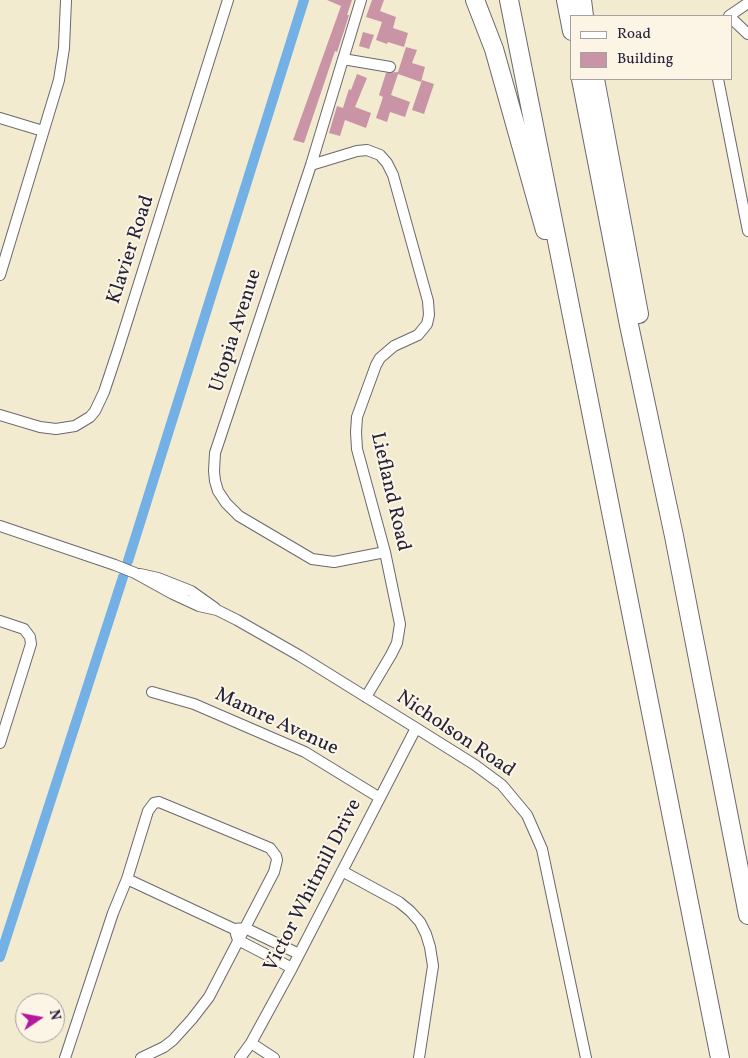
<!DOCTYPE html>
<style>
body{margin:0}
#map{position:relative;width:748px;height:1058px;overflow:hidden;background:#f2ebd0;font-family:Vollkorn,serif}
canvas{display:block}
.legend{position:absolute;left:570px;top:15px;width:162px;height:65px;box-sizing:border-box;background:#fcf5e5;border:1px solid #a5a1a1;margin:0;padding:6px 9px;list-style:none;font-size:15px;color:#22223b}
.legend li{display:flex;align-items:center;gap:10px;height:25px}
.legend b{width:25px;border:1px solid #a5a1a1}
.north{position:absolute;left:15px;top:993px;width:50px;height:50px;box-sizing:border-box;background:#fcf5e5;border:1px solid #a5a1a1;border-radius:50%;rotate:78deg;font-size:14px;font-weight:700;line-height:20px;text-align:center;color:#22223b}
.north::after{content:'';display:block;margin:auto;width:18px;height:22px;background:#b5179e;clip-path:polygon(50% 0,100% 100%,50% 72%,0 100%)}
</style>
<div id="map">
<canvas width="748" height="1058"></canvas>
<ul class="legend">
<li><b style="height:6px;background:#fff"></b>Road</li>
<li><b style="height:14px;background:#c994a5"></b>Building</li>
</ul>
<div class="north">N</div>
</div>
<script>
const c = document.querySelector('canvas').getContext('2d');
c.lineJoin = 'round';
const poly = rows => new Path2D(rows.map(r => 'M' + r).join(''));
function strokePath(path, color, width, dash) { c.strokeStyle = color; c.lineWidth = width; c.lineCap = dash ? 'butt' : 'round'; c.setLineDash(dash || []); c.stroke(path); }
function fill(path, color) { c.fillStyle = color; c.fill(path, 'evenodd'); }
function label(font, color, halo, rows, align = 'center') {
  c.font = font + ' Vollkorn,serif'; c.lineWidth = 4; c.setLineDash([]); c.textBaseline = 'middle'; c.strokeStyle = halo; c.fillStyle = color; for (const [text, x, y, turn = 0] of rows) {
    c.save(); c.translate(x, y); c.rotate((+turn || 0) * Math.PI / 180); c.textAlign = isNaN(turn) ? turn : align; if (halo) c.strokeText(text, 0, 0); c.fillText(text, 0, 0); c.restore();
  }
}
const canal = poly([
 [128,561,304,0],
 [0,957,123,577]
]);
const building = poly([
 [327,0,352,0,347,15,349,15,344,31,337,52,335,51,304,143,293,140,341,6],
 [372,0,384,0,380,11,396,17,393,28,408,33,404,47,388,42,387,44,376,40,382,22,366,17],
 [363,32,374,35,369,49,359,46],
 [406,47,417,50,412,63,425,67,421,82,398,74,391,95,410,102,405,117,390,112,387,122,376,118,383,97,379,95,386,73,398,72],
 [357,74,367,78,355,107,371,113,366,128,345,120,340,136,329,133,337,106,343,108,349,89,351,90],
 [422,80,434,84,424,114,412,110]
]);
const street = poly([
 [361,0,311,165,215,453,214,471,215,481,218,491,226,503,239,516,312,559,334,562,385,552],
 [729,16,748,3],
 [732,19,748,34],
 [343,59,390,67],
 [718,79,748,231],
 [0,118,43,131],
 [311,165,357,151,367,150,380,155,387,163,393,175,428,301,429,315,427,324,418,335,394,346,380,358,376,365,357,417,356,432,357,449,385,552,400,624,397,643,391,655,366,697],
 [0,275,59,80,64,48,66,0],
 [0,415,40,427,56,429,75,426,90,417,95,411,104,392,118,350,228,0],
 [0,526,115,565,135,573,173,594,199,606,217,610,237,620,300,656,416,728,475,765,502,785,527,815,542,849,586,1058],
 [140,574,158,578,191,591,215,608],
 [0,621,24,629,30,637,31,644,0,743],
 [152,692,194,704,305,752,380,798],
 [342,871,399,902,410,911,420,922,426,934,430,947,433,966,419,1058],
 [127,879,234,929,245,928,299,954],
 [236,934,238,940,292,968],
 [251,1043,274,1058],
 [65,1058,113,913,127,879,148,811,154,803,159,802,270,848,276,856,277,860,274,872,209,997,192,1019,173,1040,164,1047,141,1058],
 [240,1058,251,1043,292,968,416,728]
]);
const highway = poly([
 [475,0,494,49,545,230],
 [509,0,720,1058],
 [566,0,572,31],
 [582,0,584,16],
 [581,79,629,325,674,536,748,915],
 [595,79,639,314]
]);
const streetNames = [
 ["Klavier Road",132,250,-72],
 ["Utopia Avenue",237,331,-72],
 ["Liefland Road",389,492,77],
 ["Mamre Avenue",276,723,25],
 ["Nicholson Road",455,735,34],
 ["Victor Whitmill Drive",314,886,-63]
];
strokePath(canal, '#72b0e5', 10);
fill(building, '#c994a5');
strokePath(street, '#6b686f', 12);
strokePath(highway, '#6b686f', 20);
strokePath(street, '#fff', 10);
strokePath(highway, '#fff', 18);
label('20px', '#22223b', '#fcf5e5', streetNames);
</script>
